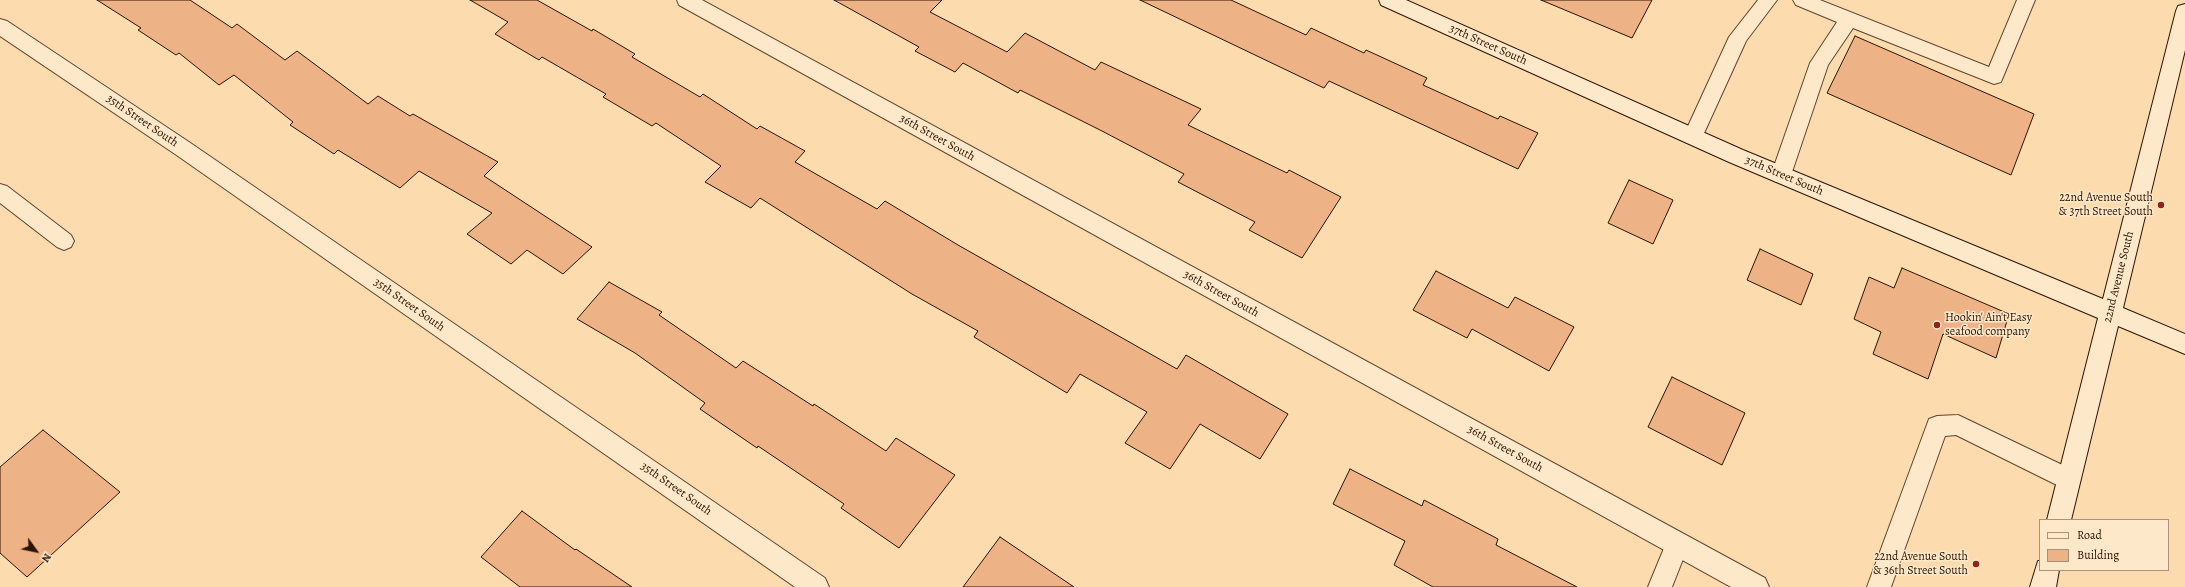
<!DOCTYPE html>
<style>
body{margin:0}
#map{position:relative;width:2185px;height:587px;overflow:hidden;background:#fcdbae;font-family:Alegreya,serif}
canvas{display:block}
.legend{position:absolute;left:2039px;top:519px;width:130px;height:52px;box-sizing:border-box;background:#fde8ca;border:1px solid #aa937a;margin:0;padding:5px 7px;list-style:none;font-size:12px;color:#2d1301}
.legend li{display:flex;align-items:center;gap:8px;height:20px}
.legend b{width:20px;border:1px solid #aa937a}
.north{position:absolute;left:16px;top:531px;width:40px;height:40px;-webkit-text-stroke:3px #fde8ca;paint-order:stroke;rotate:123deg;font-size:11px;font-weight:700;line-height:16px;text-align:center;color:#2d1301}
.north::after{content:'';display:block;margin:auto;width:14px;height:18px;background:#2d1301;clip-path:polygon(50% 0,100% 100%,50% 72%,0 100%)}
</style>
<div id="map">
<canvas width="2185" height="587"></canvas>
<ul class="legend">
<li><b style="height:5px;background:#fde8ca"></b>Road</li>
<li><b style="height:11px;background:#edb286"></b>Building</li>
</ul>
<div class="north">N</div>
</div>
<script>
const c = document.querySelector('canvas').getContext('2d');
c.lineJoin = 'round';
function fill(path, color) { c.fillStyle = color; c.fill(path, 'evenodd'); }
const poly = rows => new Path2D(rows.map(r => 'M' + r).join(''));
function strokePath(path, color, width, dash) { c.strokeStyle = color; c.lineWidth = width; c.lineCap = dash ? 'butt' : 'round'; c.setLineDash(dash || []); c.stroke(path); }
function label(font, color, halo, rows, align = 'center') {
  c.font = font + ' Alegreya,serif'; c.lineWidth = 3; c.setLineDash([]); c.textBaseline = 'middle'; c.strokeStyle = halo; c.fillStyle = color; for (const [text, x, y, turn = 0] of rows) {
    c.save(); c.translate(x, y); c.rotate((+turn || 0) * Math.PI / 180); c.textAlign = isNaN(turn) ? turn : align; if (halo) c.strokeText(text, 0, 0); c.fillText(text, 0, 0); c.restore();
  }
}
const building = poly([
 [97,0,190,0,232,28,237,24,285,60,297,51,368,104,378,96,410,116,413,114,498,162,484,176,592,247,563,274,527,250,511,264,467,234,492,213,419,171,400,188,338,150,334,154,290,125,293,122,234,75,219,85,179,53,176,55,138,30,141,28,97,0],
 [470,0,537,0,592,31,593,29,635,54,632,57,700,97,703,94,757,129,760,126,805,151,795,162,877,209,885,201,958,245,1177,369,1186,355,1288,414,1260,459,1200,424,1170,469,1125,443,1147,412,1080,374,1067,393,974,337,978,331,912,294,760,198,751,208,705,182,721,166,656,123,652,126,603,97,606,94,542,57,539,60,495,34,508,22,470,0],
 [834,0,942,0,930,12,1007,52,1025,33,1095,70,1101,62,1201,109,1188,125,1287,173,1289,170,1341,197,1302,258,1249,230,1255,222,1178,182,1184,174,1102,131,1020,90,1018,93,963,63,955,72,915,51,919,47,834,0],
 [1140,0,1231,0,1306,35,1311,28,1364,53,1366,50,1427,78,1423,85,1498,119,1500,116,1538,133,1518,169,1329,81,1324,88,1140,0],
 [1541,0,1652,0,1632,38,1541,0],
 [1855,36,2034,114,2011,175,1827,93,1855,36],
 [1629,180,1673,200,1653,244,1608,223,1629,180],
 [1760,249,1813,274,1801,305,1747,280,1760,249],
 [1902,268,2009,314,1996,358,1943,334,1928,379,1873,354,1881,332,1854,319,1869,277,1894,288,1902,268],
 [1436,271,1508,308,1515,297,1574,327,1549,371,1472,329,1467,338,1413,310,1436,271],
 [609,282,662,312,659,315,736,368,743,361,813,406,814,404,886,451,896,438,955,475,899,548,841,508,844,504,758,446,757,448,700,409,705,403,635,353,577,319,609,282],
 [1672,377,1745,413,1722,465,1648,427,1672,377],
 [43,430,120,492,27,577,0,553,0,467,43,430],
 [1350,469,1422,506,1424,500,1498,539,1496,545,1577,587,1433,587,1394,565,1405,541,1333,504,1350,469],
 [522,511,575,550,576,549,632,587,520,587,481,557,522,511],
 [1000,537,1074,587,963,587,1000,537]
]);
const lane = poly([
 [1758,0,1777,0,1746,41,1700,142,1693,145,1686,142,1683,137,1729,37,1758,0],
 [1793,0,1820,0,1989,67,2017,0,2035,0,2003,77,2001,82,1994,84,1853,28,1828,65,1791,175,1788,181,1781,183,1774,181,1771,175,1810,63,1837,22,1796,5,1793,0],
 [0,184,7,186,71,235,74,241,71,247,64,250,57,247,0,203,0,184],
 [1958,415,2077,472,2080,480,2077,488,2069,491,1956,435,1945,436,1891,587,1867,587,1929,419,1937,416,1958,415],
 [1677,533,1685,536,1689,544,1672,587,1648,587,1669,536,1677,533]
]);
const street = poly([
 [677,0,702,0,1765,578,1769,587,1731,587,679,5,677,0],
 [0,19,7,21,189,142,825,578,829,587,795,587,175,154,0,36,0,19]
]);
const secondary = poly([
 [1379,0,1406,0,1743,150,2103,299,2176,11,2178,6,2185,4,2185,50,2123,308,2185,334,2185,354,2118,326,2071,520,2047,520,2098,318,1729,162,1381,5,1379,0],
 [2038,561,2040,561,2040,570,2059,570,2056,587,2030,587,2038,561]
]);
const markers = [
 [2161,205,4,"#8f2418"],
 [1937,325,4,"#8f2418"],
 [1976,564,4,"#8f2418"]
];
const streetNames = [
 ["37th Street South",1488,45,24],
 ["35th Street South",142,121,34],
 ["36th Street South",937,138,29],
 ["37th Street South",1784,176,23],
 ["22nd Avenue South",2119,277,-76],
 ["36th Street South",1221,294,29],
 ["35th Street South",409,305,35],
 ["36th Street South",1505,449,29],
 ["35th Street South",676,489,35]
];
const poiNames = [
 ["22nd Avenue South",2153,198],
 ["& 37th Street South",2153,212],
 ["Hookin' Ain't Easy",1945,318,"left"],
 ["seafood company",1945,332,"left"],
 ["22nd Avenue South",1968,557],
 ["& 36th Street South",1968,571]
];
fill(building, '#edb286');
strokePath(building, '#2d1301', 1);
strokePath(lane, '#61452c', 2);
strokePath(street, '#61452c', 2);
strokePath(secondary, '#2d1301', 2);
fill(lane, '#fde8ca');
fill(street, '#fde8ca');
fill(secondary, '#fde8ca');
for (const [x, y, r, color] of markers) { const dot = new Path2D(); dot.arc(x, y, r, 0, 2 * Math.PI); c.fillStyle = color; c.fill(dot); strokePath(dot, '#fde8ca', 1.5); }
label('12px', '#2d1301', '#fde8ca', streetNames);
label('12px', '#2d1301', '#fde8ca', poiNames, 'right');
</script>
